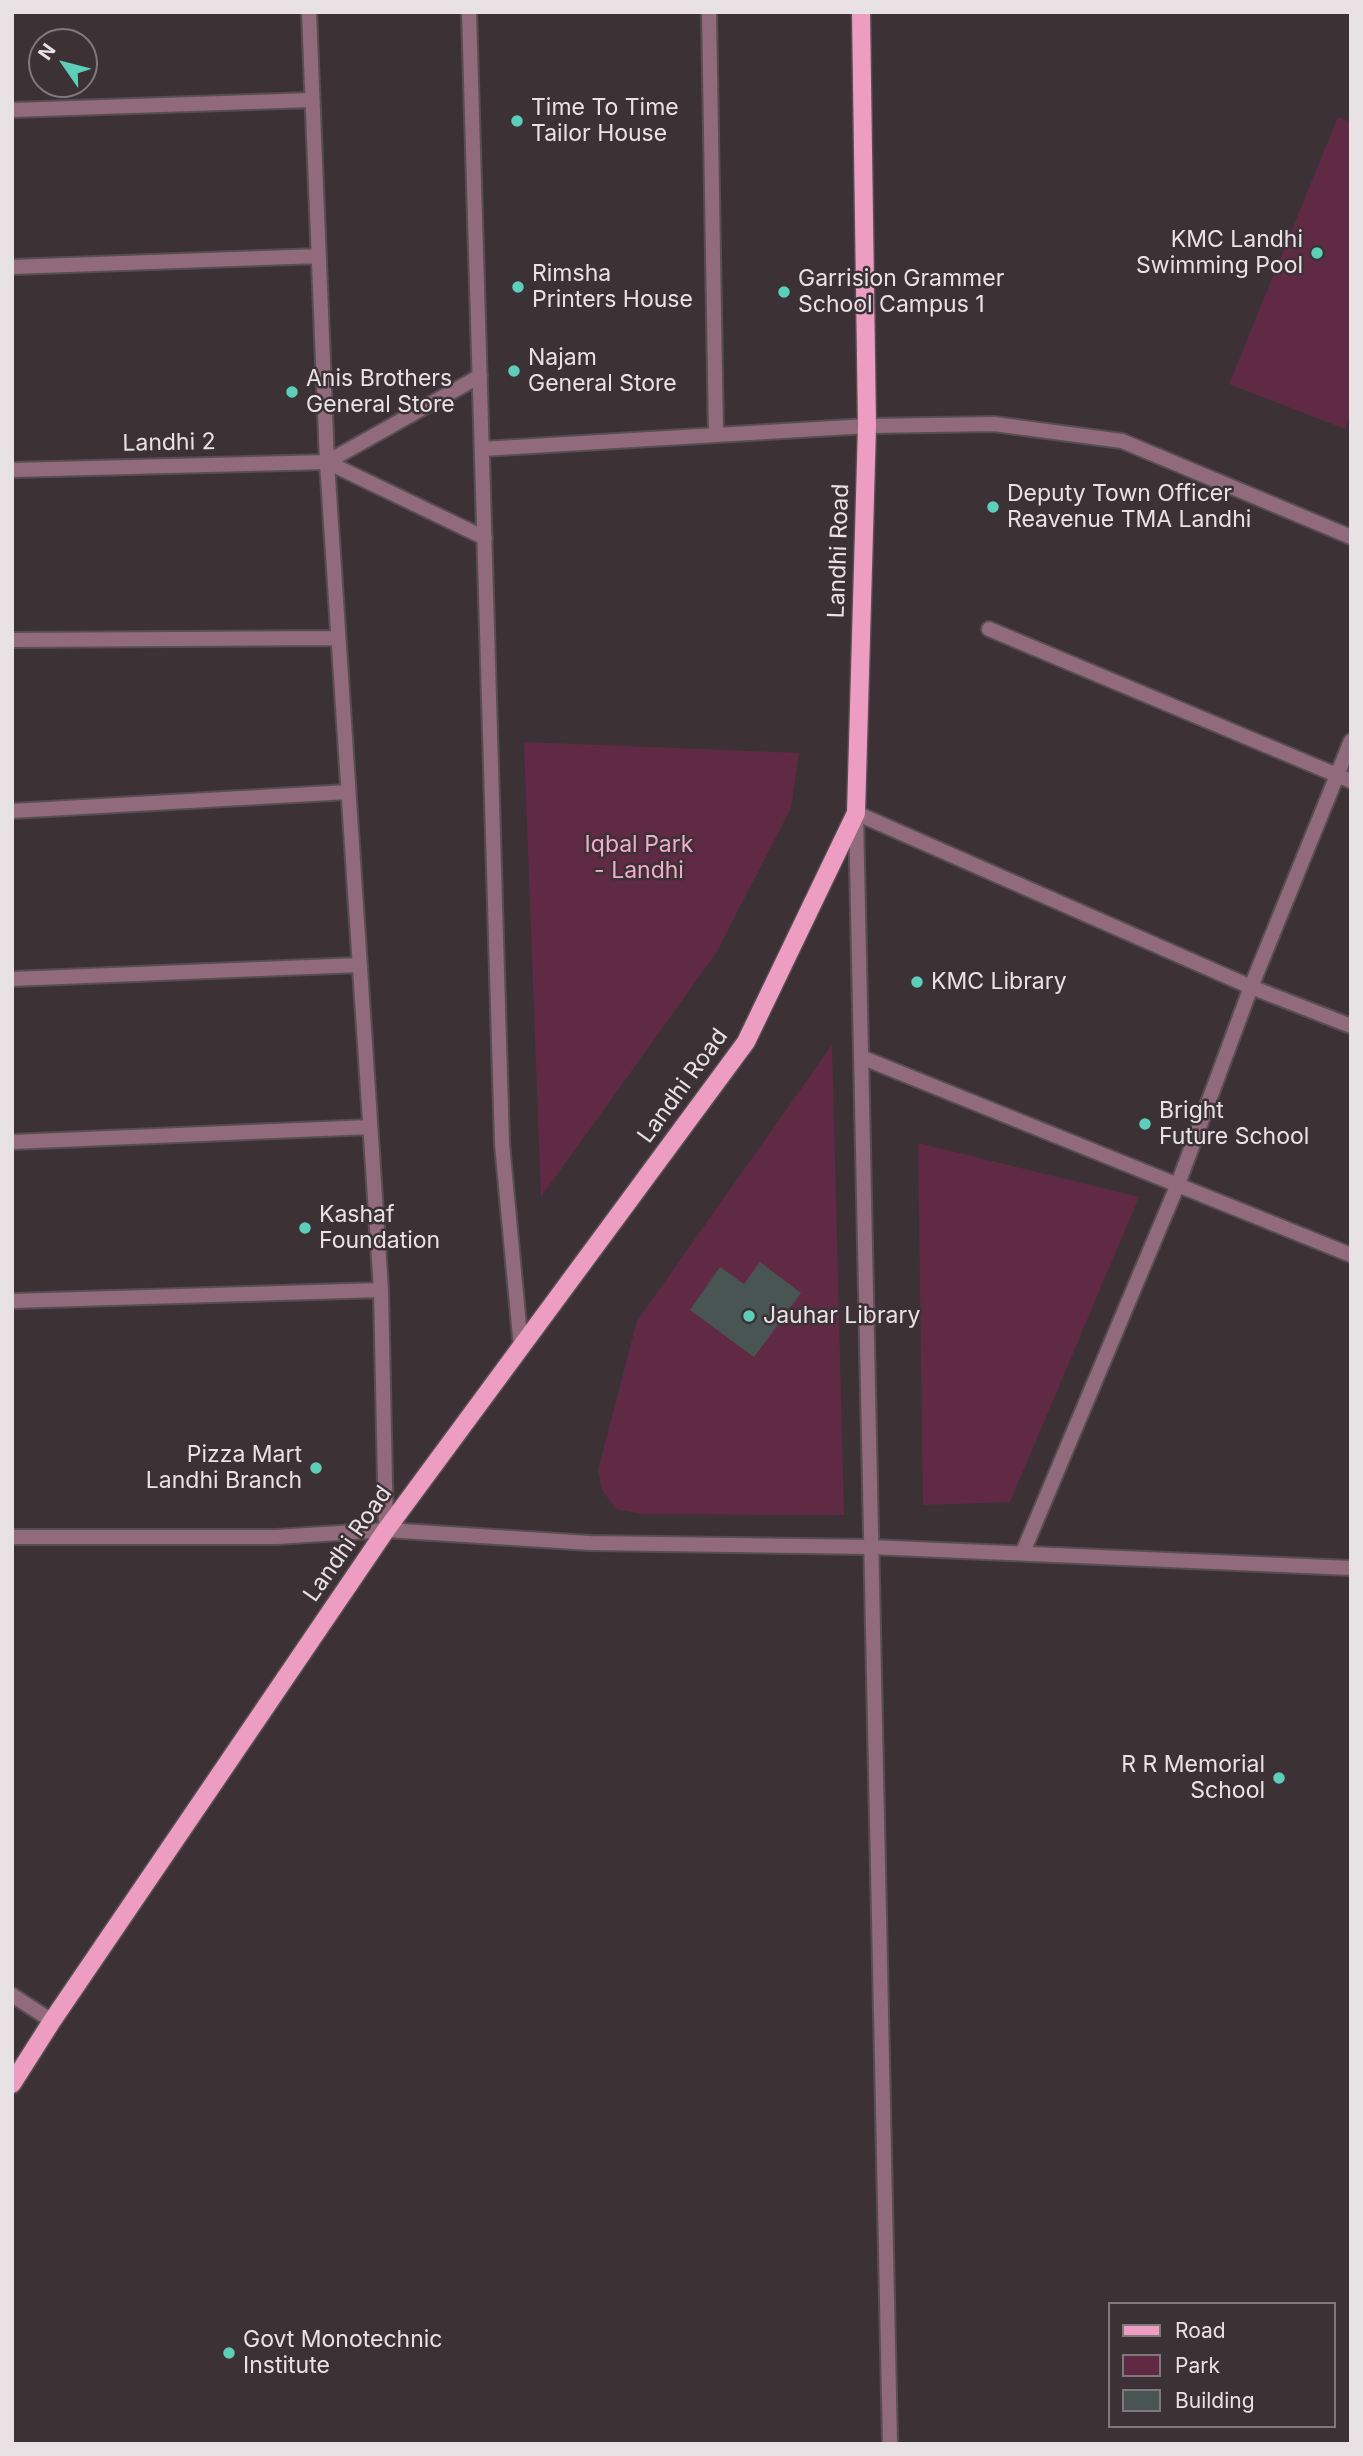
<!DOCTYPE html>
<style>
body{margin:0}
#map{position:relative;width:1363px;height:2456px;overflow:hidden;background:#3c3236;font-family:Inter,sans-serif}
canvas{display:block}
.frame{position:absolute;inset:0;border:14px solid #e9e2e5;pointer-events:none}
.legend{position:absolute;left:1108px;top:2302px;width:228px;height:126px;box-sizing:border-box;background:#3c3236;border:2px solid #81787c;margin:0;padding:9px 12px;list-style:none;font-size:21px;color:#e9e2e5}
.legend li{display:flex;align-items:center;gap:14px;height:35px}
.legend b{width:35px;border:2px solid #81787c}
.north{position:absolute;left:28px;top:28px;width:70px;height:70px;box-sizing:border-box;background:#3c3236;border:2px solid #81787c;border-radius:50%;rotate:305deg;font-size:19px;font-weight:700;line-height:28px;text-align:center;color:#e9e2e5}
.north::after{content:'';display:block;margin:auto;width:24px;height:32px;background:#5dceb9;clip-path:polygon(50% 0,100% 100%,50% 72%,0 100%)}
</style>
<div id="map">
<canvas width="1363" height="2456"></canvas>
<div class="frame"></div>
<ul class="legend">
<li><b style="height:9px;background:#ec9dc1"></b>Road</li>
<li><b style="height:19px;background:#602a45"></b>Park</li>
<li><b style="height:19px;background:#495553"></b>Building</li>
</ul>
<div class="north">N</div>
</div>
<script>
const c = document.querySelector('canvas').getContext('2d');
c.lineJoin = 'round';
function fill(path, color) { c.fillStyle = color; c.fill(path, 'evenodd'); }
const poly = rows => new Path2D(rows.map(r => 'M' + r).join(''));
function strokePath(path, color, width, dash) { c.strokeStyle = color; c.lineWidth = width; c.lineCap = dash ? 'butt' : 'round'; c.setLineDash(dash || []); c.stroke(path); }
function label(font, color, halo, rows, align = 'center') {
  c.font = font + ' Inter,sans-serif'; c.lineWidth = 5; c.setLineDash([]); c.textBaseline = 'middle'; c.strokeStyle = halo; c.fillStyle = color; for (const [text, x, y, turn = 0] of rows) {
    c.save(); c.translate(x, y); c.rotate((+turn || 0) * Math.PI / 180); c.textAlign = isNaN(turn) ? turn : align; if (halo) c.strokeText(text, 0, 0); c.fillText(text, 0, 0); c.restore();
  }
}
const green = poly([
 [1338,117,1351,122,1351,414,1345,429,1229,384],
 [524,742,799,753,791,808,716,953,541,1197],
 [832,1045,844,1515,641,1514,616,1509,602,1490,598,1470,637,1321],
 [918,1143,1139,1197,1010,1502,923,1505]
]);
const building = poly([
 [760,1262,801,1293,754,1357,690,1310,720,1267,744,1284]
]);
const minor = poly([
 [309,12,327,462,381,1290,386,1530],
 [469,12,502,1144,521,1347],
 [709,12,716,435],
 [12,110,312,100],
 [12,267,319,256],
 [482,449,867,426,994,424,1122,441,1351,537],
 [327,462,480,376],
 [12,470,327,462,485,538],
 [989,629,1351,781],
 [12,640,338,638],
 [12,811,348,792],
 [856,813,1251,987,1351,1026],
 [12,979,359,965],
 [861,1057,1351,1255],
 [12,1142,370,1127],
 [12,1301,381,1290],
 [12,1537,276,1537,386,1530,590,1543,871,1547,1351,1568],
 [1023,1552,1178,1184,1251,987,1351,741]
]);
const tertiary = poly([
 [856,814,890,2444],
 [12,1995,52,2021]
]);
const primary = poly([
 [12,2084,52,2021,386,1530,746,1042,856,813,867,426,861,12]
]);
const markers = [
 [517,121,7,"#5dceb9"],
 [1317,253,7,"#5dceb9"],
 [518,287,7,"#5dceb9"],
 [784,292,7,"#5dceb9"],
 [514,371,7,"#5dceb9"],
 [292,392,7,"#5dceb9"],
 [993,507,7,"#5dceb9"],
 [917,982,7,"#5dceb9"],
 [1145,1124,7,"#5dceb9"],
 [305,1228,7,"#5dceb9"],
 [749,1316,7,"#5dceb9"],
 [316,1468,7,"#5dceb9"],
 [1279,1778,7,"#5dceb9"],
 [229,2353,7,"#5dceb9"]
];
const poiNames = [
 ["Time To Time",531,108],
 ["Tailor House",531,134],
 ["KMC Landhi",1303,240,"right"],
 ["Swimming Pool",1303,266,"right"],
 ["Rimsha",532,274],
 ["Printers House",532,300],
 ["Garrision Grammer",798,279],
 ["School Campus 1",798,305],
 ["Najam",528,358],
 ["General Store",528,384],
 ["Anis Brothers",306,379],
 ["General Store",306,405],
 ["Deputy Town Officer",1007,494],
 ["Reavenue TMA Landhi",1007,520],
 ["KMC Library",931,982],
 ["Bright",1159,1111],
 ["Future School",1159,1137],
 ["Kashaf",319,1215],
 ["Foundation",319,1241],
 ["Jauhar Library",763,1316],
 ["Pizza Mart",302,1455,"right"],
 ["Landhi Branch",302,1481,"right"],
 ["R R Memorial",1265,1765,"right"],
 ["School",1265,1791,"right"],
 ["Govt Monotechnic",243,2340],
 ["Institute",243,2366]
];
const streetNames = [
 ["Landhi 2",169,443,-1],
 ["Landhi Road",839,551,-88],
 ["Landhi Road",683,1086,-54],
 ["Landhi Road",348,1544,-55]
];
const parkNames = [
 ["Iqbal Park",639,845],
 ["- Landhi",639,871]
];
fill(green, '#602a45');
fill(building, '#495553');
strokePath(minor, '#584e52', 18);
strokePath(tertiary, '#584e52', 18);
strokePath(primary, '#584e52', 21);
strokePath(minor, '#916a7b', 14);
strokePath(tertiary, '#916a7b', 14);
strokePath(primary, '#ec9dc1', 18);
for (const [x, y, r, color] of markers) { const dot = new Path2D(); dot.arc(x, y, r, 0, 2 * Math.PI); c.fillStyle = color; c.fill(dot); strokePath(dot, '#3c3236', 2.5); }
label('23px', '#e9e2e5', '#3c3236', poiNames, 'left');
label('23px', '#e9e2e5', '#3c3236', streetNames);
label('23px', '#f2abcb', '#3c3236', parkNames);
</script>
